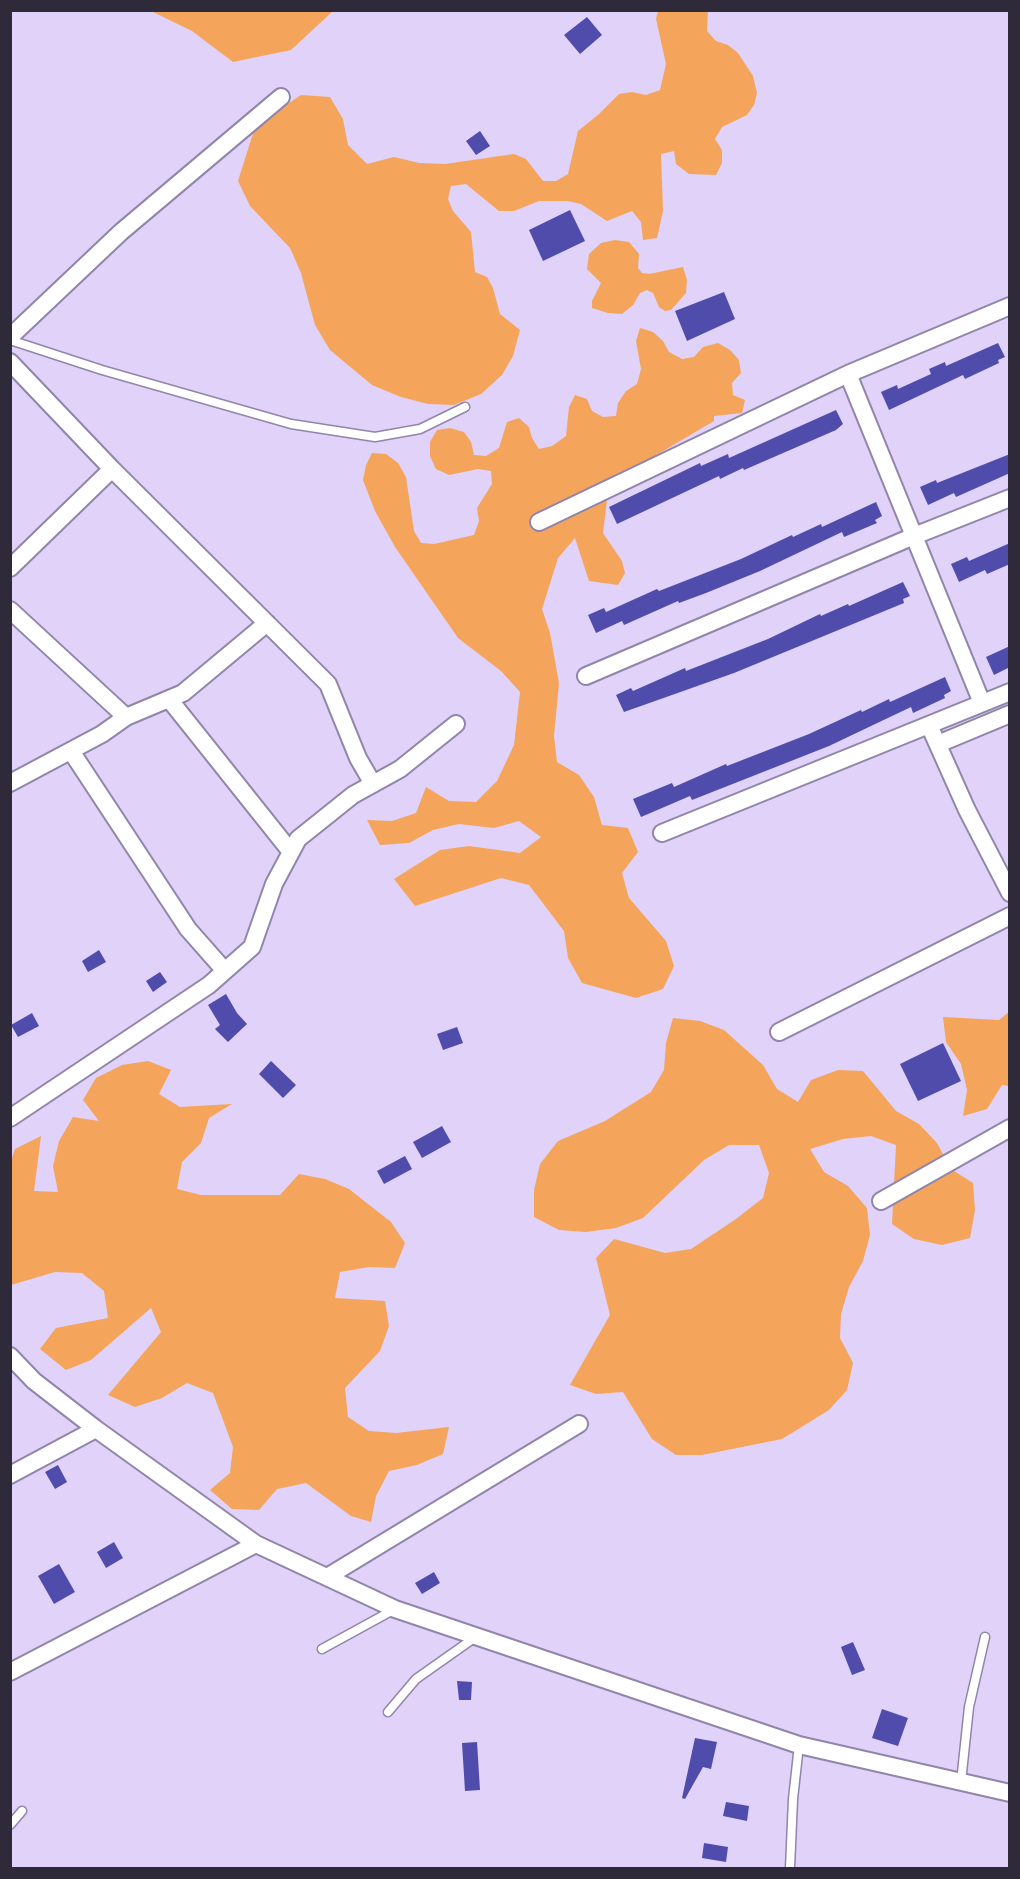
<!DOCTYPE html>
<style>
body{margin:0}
#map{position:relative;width:1020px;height:1879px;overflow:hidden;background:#e0d2f9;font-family:Manrope,sans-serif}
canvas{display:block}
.frame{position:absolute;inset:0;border:12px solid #2f2a39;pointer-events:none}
</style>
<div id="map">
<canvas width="1020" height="1879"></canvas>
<div class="frame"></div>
</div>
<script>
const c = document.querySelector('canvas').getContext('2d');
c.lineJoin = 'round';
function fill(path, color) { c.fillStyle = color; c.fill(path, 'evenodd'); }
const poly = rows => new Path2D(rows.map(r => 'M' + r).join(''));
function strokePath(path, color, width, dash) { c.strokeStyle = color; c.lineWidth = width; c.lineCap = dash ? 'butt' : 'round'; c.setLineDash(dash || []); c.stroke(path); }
const green = poly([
 [151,11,333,11,291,50,233,62,192,31],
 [658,11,708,11,707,31,716,41,728,45,738,53,753,76,757,93,754,105,747,115,722,127,715,139,722,150,722,163,716,175,689,174,676,164,674,151,661,154,663,211,657,238,643,240,641,222,632,211,607,221,581,204,567,201,539,201,514,211,499,211,466,184,451,186,448,199,453,211,471,232,475,272,487,277,493,288,500,314,520,330,513,356,502,375,481,394,454,405,428,404,401,397,372,385,330,350,315,325,301,273,290,248,250,206,238,181,254,130,277,111,301,95,330,97,343,119,348,145,367,164,394,157,419,163,445,164,514,154,526,159,543,181,556,181,568,174,578,131,599,114,619,94,632,92,646,95,660,90,666,64,656,19],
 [615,240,629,242,639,254,638,268,642,273,649,274,683,267,687,280,686,293,671,310,665,311,659,307,653,293,647,290,640,293,633,305,622,314,608,313,592,308,592,301,601,283,587,269,589,254,601,243],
 [640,328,653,332,663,341,669,352,682,359,694,357,703,347,718,343,730,350,739,360,741,373,732,383,733,395,745,400,742,413,714,416,714,421,609,483,603,533,622,561,625,573,618,585,589,581,575,538,558,558,542,609,550,633,559,683,554,736,557,762,579,775,594,797,602,825,628,828,638,852,622,873,629,898,666,941,674,966,663,989,636,998,582,983,568,958,564,931,529,885,501,878,415,906,394,879,440,850,469,846,520,853,541,837,519,821,494,828,459,824,433,830,409,843,380,845,367,820,392,821,416,813,426,787,449,801,476,802,497,781,514,745,520,692,501,671,458,638,395,547,375,511,363,480,366,465,372,453,386,454,398,463,406,477,414,531,421,543,434,544,474,535,479,521,477,508,492,484,491,471,478,469,449,475,436,469,430,456,430,442,437,430,450,428,464,432,471,442,474,455,486,456,499,448,507,422,519,418,529,427,532,438,539,449,552,446,566,436,569,407,575,395,587,399,592,411,603,417,616,416,618,403,626,391,637,384,641,369,636,341],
 [1009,1012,1009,1086,1002,1085,987,1109,963,1116,967,1090,961,1064,946,1042,943,1017,999,1020],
 [673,1018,700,1021,724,1030,763,1065,777,1089,798,1102,811,1080,838,1070,863,1071,896,1111,919,1124,937,1143,951,1169,973,1183,975,1210,970,1238,942,1245,914,1239,892,1224,896,1145,871,1136,843,1139,810,1149,824,1172,848,1186,867,1208,870,1235,863,1261,849,1287,841,1314,840,1338,853,1363,847,1390,829,1410,782,1439,702,1455,676,1455,652,1439,623,1392,596,1394,570,1385,610,1315,596,1258,614,1239,665,1253,691,1249,736,1219,763,1198,769,1173,759,1145,729,1145,704,1160,643,1218,616,1228,586,1232,559,1230,534,1217,534,1190,540,1164,558,1141,605,1121,651,1092,664,1070,666,1043],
 [148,1061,171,1070,159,1094,180,1107,232,1104,209,1118,201,1143,182,1162,177,1189,201,1195,280,1195,299,1174,325,1179,349,1189,391,1222,405,1243,395,1268,369,1267,340,1272,335,1298,385,1301,389,1326,380,1351,345,1388,348,1417,369,1431,396,1433,449,1427,443,1454,417,1465,389,1471,376,1496,371,1522,351,1516,306,1483,277,1489,259,1510,232,1509,210,1490,230,1473,233,1447,213,1393,187,1383,162,1398,135,1407,108,1395,161,1332,151,1308,91,1360,66,1370,40,1349,56,1328,108,1318,104,1291,82,1273,55,1272,11,1285,10,1164,15,1149,41,1136,34,1191,58,1192,53,1166,59,1141,73,1117,99,1121,83,1100,96,1078,122,1065]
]);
const building = poly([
 [587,17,602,35,580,54,564,35],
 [480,131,490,146,476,155,466,141],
 [570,210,585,241,543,261,529,230],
 [724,292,735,319,687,341,675,311],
 [998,343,1005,357,998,360,999,363,965,379,963,375,889,410,881,392,897,385,898,389,931,374,929,369,945,362,946,366],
 [836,410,843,424,836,430,744,470,743,468,720,479,719,476,617,524,609,507,700,463,701,466,728,454,729,458],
 [1010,454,1010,473,956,497,954,493,928,505,920,487,936,480,937,483],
 [876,502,882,516,875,520,877,523,844,537,842,532,760,571,706,593,679,603,678,601,624,625,622,621,596,633,588,615,604,608,606,612,657,589,659,591,741,559,792,535,793,537,821,524,822,527],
 [1010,543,1010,564,987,574,985,570,959,582,951,564,967,557,969,561],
 [903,582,910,596,903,599,904,603,734,673,624,712,616,695,631,688,633,691,685,668,686,671,768,639,820,614,821,616,848,604,849,606],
 [1010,646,1010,667,994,675,986,657],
 [945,677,951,691,944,695,945,698,913,713,911,707,829,746,692,800,690,796,641,817,633,799,672,783,674,787,726,764,727,766,809,734,861,710,862,712,889,699,890,702],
 [99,950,106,962,88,972,82,961],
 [160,972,167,982,153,992,146,981],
 [226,994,237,1013,247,1024,228,1042,215,1029,220,1025,208,1005],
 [32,1013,39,1026,18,1037,11,1025],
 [457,1027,463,1043,443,1050,437,1034],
 [943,1043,961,1081,918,1101,900,1064],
 [271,1061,296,1085,283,1098,259,1074],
 [442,1126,451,1142,422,1158,413,1142],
 [405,1156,412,1169,384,1184,377,1171],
 [58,1465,67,1482,55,1489,45,1472],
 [114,1542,123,1558,106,1568,97,1552],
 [59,1564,75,1592,54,1604,38,1576],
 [434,1572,440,1583,422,1594,415,1583],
 [853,1642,865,1670,852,1675,841,1647],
 [457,1681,472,1682,471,1700,459,1700],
 [882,1709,908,1718,898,1746,872,1738],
 [695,1738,717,1742,711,1769,703,1767,685,1799,682,1798],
 [477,1742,480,1790,465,1791,462,1743],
 [726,1802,749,1806,747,1821,723,1816],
 [704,1843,728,1847,726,1862,702,1858]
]);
const service = poly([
 [10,340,102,370,291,424,375,437,420,429,465,407],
 [322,1649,395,1609],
 [388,1712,416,1679,477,1636],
 [961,1782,969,1707,985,1637],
 [10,1825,22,1811],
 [790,1868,793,1799,799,1745]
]);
const minor = poly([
 [10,337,121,232,281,97],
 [10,362,112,469,328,684,358,758,373,784],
 [848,374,982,703],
 [539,522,848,374,1010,306],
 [10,568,112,469],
 [10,610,126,717],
 [586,676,914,536,1010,498],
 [169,699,291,852],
 [929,725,967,810,1010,893],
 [938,744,1010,714],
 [71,751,188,929,225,971],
 [10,783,102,734,126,717,183,693,267,623],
 [662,833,1010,692],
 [779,1032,1010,916],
 [10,1118,209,985,252,947,274,884,298,839,353,795,400,769,456,724],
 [881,1201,1010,1128],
 [10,1356,34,1381,96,1429,256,1544,395,1609,799,1745,1010,1793],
 [10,1475,96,1429],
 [327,1577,579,1424],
 [10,1672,256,1544]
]);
fill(green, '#f5a45b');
fill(building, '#504cac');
strokePath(service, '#9185a9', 11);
strokePath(minor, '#9185a9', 20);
strokePath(service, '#fff', 8);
strokePath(minor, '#fff', 16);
</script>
